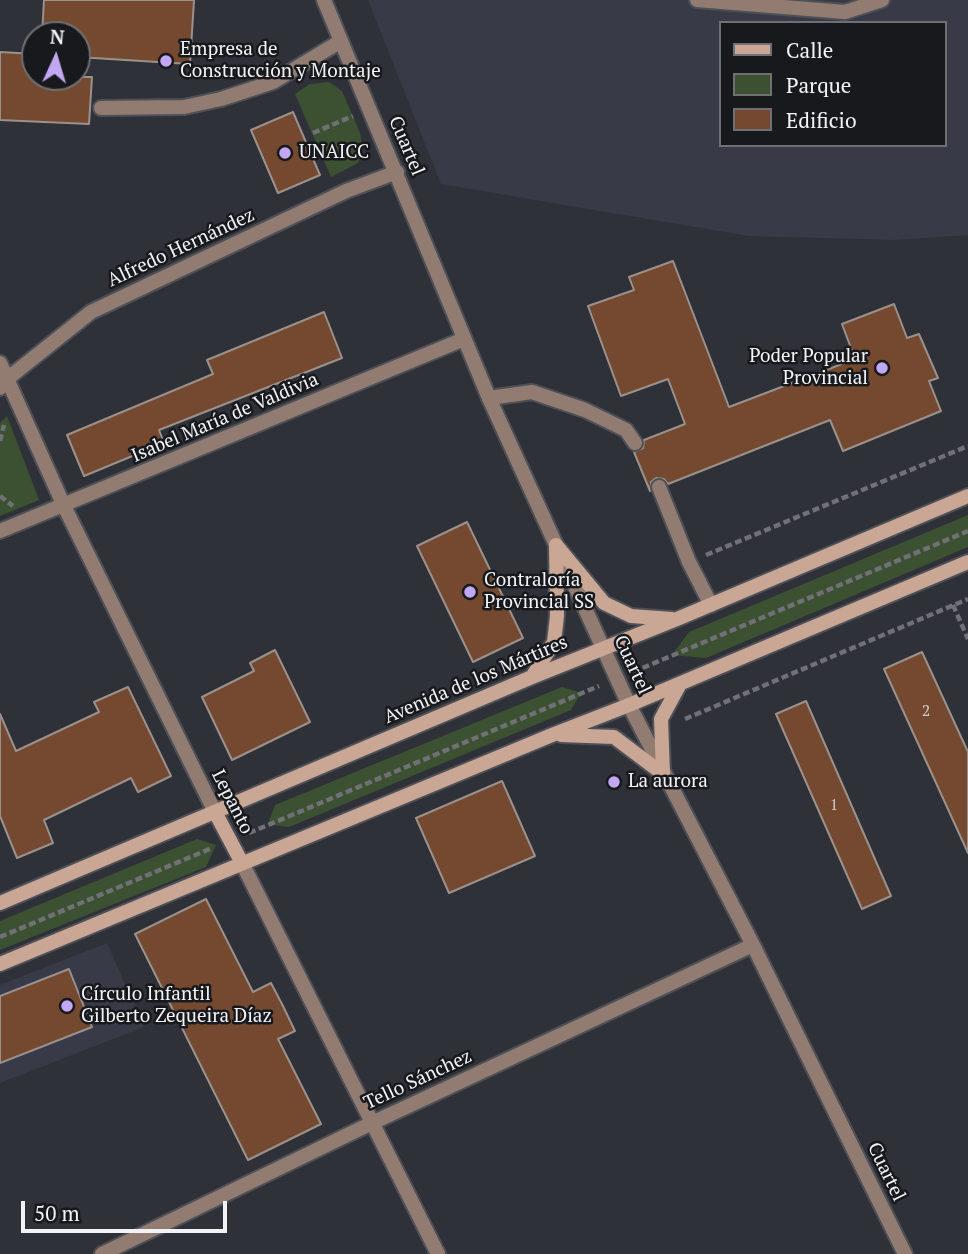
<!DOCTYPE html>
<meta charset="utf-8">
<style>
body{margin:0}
#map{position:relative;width:968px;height:1254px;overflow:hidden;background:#2f3138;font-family:"PT Serif",serif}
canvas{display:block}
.legend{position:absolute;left:719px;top:21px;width:228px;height:126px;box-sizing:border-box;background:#18191c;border:2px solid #6f7074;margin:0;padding:9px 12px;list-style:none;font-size:21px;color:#f2f3f7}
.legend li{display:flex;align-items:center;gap:14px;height:35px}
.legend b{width:35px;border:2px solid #6f7074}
.north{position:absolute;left:21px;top:21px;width:70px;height:70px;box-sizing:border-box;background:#18191c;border:2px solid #6f7074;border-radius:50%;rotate:4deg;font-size:19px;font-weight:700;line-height:28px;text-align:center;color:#f2f3f7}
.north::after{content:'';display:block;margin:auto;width:24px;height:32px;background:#c2a7f2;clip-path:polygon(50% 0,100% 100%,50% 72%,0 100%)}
.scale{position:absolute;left:21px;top:1201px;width:206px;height:32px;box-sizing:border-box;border:4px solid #f2f3f7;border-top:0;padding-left:9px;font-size:21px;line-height:24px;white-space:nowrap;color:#f2f3f7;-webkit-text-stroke:5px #18191c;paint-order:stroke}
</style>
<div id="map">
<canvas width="968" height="1254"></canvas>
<ul class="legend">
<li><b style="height:9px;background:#caa695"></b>Calle</li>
<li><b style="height:19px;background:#3c5132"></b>Parque</li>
<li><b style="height:19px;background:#74492f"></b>Edificio</li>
</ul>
<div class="north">N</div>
<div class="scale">50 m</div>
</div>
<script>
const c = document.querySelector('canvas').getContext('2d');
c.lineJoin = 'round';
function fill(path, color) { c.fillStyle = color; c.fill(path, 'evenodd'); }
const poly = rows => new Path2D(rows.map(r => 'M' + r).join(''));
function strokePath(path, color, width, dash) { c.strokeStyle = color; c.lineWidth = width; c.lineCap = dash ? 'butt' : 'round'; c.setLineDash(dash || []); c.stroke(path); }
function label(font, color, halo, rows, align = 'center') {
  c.font = font + ' "PT Serif",serif'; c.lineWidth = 5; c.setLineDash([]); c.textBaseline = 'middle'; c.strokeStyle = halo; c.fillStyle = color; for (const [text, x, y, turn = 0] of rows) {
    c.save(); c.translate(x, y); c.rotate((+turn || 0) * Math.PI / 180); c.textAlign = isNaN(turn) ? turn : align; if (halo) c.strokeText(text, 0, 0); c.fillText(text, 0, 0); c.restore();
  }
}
const built = poly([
 [368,0,968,0,968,235,895,240,749,236,441,184],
 [721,23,945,23,945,145,721,145],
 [107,943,144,1027,0,1083,0,985]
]);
const green = poly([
 [329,82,342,91,360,133,363,151,358,163,331,177,295,94,310,84],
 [7,416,39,500,0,516,0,423],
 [968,515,968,547,706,658,672,655,689,632],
 [562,687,581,693,571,710,289,827,268,824,275,805],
 [197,839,216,845,206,867,0,950,0,921]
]);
const building = poly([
 [44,0,194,0,190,64,77,57,77,35,42,35,44,0],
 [0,52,35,54,35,77,92,77,89,124,0,120,0,52],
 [293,112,320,175,278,193,251,130,293,112],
 [673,261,729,407,855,359,842,324,894,304,907,338,919,334,938,378,929,381,941,411,843,451,830,420,668,484,664,479,656,478,651,482,650,491,634,452,643,448,644,440,685,424,668,379,621,396,588,306,634,290,629,277,673,261],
 [324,312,342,358,159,430,164,443,84,476,67,435,213,374,207,360,324,312],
 [467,522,523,638,473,662,417,546,467,522],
 [275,650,310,722,232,760,202,697,254,671,250,663,275,650],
 [922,652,968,752,968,853,884,669,922,652],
 [128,687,171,776,138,792,131,778,44,820,53,843,17,858,0,816,0,714,16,751,99,712,94,702,128,687],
 [806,701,891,896,862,909,776,714,806,701],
 [502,781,535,856,449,893,416,818,502,781],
 [206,899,253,992,271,983,283,1006,295,1031,278,1039,321,1124,248,1160,135,934,206,899],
 [69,969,92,1027,0,1063,0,996,69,969]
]);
const path = poly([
 [313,133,353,116],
 [0,441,4,425],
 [0,496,13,506],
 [706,555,968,446],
 [953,605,968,639],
 [633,672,968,531],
 [685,719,968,599],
 [249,833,599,686],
 [0,937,212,848]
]);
const service = poly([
 [697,0,845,12,882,0],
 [101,108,184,107,221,99,273,82,341,41],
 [489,398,532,392,585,410,626,430,635,443],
 [659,487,689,562,711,605]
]);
const minor = poly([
 [0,363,64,506,215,812],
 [0,388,7,379,91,312,346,191,397,172],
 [0,531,464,339],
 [629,705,753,945,905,1254],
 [242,863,438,1254],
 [102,1254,372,1123,753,945]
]);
const tertiary = poly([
 [324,0,489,398,629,705]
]);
const secondary = poly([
 [556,545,604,603,631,616,672,619],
 [532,677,554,642,557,616,556,545],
 [561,735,614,737,663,774],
 [663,774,661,719,680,684],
 [215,812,242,863],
 [0,903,532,677,677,619,968,496],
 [0,964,552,735,629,705,968,562]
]);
const markers = [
 [166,61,7,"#c2a7f2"],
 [285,153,7,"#c2a7f2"],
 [882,368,7,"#c2a7f2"],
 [470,592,7,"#c2a7f2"],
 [614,782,7,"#c2a7f2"],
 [67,1006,7,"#c2a7f2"]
];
const numberNames = [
 ["2",926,711],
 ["1",834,805]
];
const poiNames = [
 ["Empresa de",180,50],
 ["Construcción y Montaje",180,72],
 ["UNAICC",299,153],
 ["Poder Popular",868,357,"right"],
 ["Provincial",868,379,"right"],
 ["Contraloría",484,581],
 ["Provincial SS",484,603],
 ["La aurora",628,782],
 ["Círculo Infantil",81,995],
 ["Gilberto Zequeira Díaz",81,1017]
];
const streetNames = [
 ["Cuartel",406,146,67],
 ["Alfredo Hernández",181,248,-25],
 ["Isabel María de Valdivia",225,418,-23],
 ["Cuartel",632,665,65],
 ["Avenida de los Mártires",476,680,-23],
 ["Lepanto",232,802,63],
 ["Tello Sánchez",418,1080,-25],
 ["Cuartel",886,1172,64]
];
fill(built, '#383a47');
fill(green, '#3c5132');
fill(building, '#74492f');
strokePath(building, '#9a918d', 2);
strokePath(service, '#4e5057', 18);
strokePath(minor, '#4e5057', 18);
strokePath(tertiary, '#4e5057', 18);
strokePath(secondary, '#4e5057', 18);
strokePath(path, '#707177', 4.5, [7, 3.5]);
strokePath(service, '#927c71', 14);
strokePath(minor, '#927c71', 14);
strokePath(tertiary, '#927c71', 14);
strokePath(secondary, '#caa695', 14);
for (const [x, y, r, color] of markers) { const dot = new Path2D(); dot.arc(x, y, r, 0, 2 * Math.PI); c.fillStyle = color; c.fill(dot); strokePath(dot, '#18191c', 2.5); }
label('16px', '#d2c8c5', null, numberNames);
label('19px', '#f2f3f7', '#18191c', poiNames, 'left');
label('19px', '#f2f3f7', '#18191c', streetNames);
</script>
